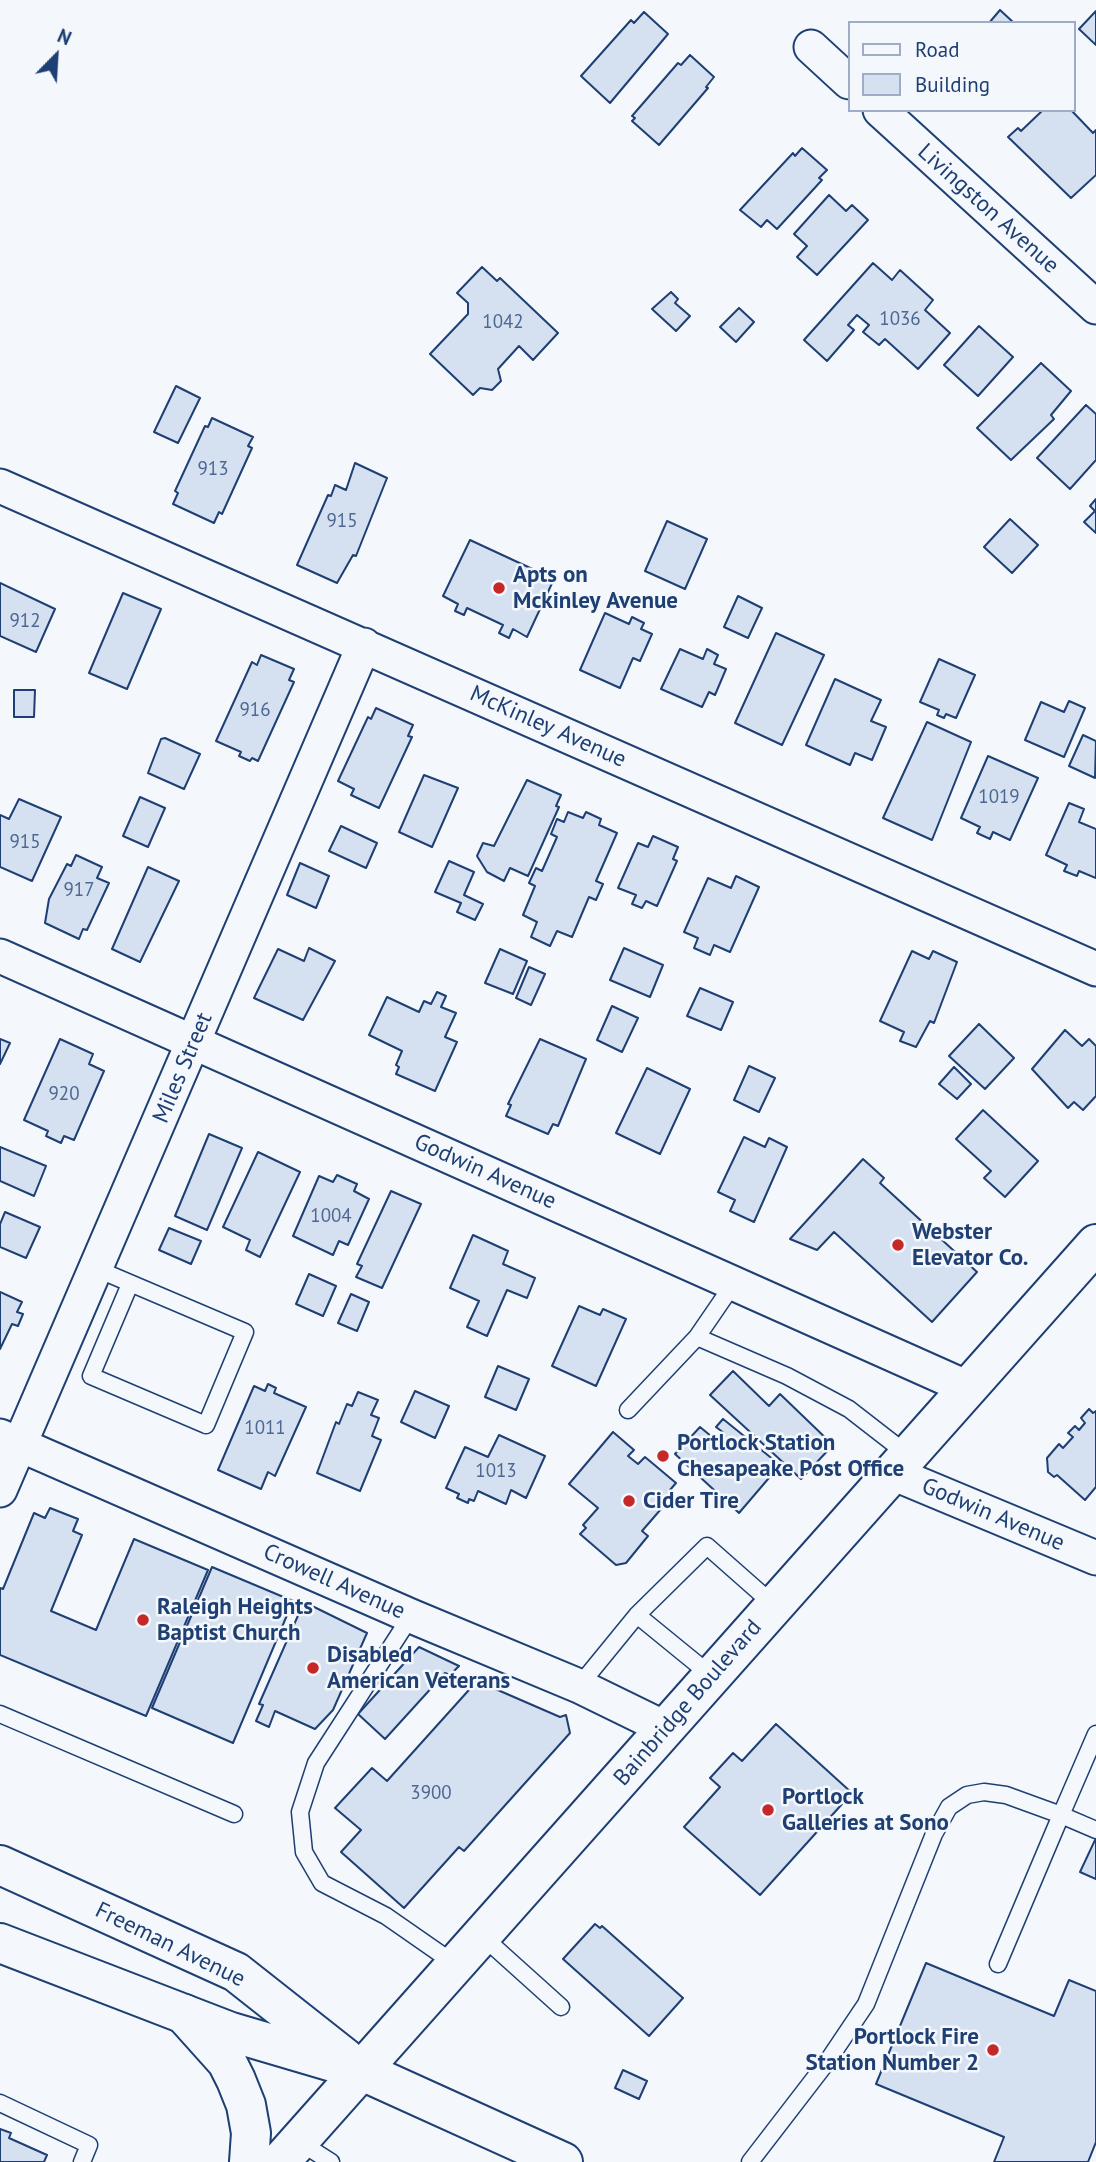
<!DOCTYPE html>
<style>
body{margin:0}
#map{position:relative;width:1096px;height:2162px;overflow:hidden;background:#f4f7fb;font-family:"PT Sans",sans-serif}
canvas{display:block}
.legend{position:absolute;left:848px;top:21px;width:228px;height:91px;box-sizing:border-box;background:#f4f7fb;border:2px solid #9eadc5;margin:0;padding:9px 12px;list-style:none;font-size:21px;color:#1d3f73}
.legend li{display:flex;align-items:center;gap:14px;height:35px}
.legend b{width:35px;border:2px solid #9eadc5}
.north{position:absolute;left:21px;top:21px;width:70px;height:70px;-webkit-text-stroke:5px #f4f7fb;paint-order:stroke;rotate:24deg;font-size:19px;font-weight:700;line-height:28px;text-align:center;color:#1d3f73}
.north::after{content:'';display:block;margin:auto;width:24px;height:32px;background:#1d3f73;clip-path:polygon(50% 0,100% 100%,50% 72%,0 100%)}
</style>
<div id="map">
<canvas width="1096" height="2162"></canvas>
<ul class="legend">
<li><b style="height:9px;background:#f4f7fb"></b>Road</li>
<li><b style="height:19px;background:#d5e0f0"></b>Building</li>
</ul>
<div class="north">N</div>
</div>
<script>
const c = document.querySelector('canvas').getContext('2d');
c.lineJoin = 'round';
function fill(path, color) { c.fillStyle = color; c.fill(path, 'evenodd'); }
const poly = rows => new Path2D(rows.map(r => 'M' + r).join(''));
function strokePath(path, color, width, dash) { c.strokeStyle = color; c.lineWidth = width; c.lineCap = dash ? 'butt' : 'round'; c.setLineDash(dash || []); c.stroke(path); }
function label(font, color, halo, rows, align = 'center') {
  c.font = font + ' "PT Sans",sans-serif'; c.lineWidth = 5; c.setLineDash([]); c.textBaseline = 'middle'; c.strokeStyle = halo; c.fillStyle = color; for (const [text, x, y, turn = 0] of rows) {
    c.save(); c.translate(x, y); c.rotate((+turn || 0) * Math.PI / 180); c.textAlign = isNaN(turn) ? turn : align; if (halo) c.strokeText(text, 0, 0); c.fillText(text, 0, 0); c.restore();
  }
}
const building = poly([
 [1000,10,1014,23,989,23,1000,10],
 [1096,11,1096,45,1079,29,1096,11],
 [644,12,668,34,610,103,581,76,631,20,634,23,644,12],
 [690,55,714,77,706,87,708,88,659,145,632,121,635,118,632,116,678,63,681,65,690,55],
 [1043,110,1071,110,1093,133,1096,130,1096,175,1071,198,1008,137,1018,128,1021,131,1043,110],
 [802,148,827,170,819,178,822,180,777,229,767,220,761,227,740,210,793,153,795,156,802,148],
 [829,195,846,211,852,205,868,220,817,275,797,257,807,246,794,234,829,195],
 [873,263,892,280,900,270,933,300,925,310,950,333,918,369,885,339,879,345,863,332,869,325,857,315,848,325,854,330,827,361,804,340,873,263],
 [482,267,497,281,500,278,558,333,533,360,519,346,498,369,501,381,492,390,480,388,473,395,430,354,468,314,468,303,457,293,482,267],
 [671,292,678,299,675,303,690,316,676,331,652,309,671,292],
 [739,308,754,322,736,342,720,327,739,308],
 [979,326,1013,357,978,396,944,365,979,326],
 [1041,363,1071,391,1051,415,1054,419,1011,460,977,428,1041,363],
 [176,386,200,398,178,443,154,432,176,386],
 [1086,405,1096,414,1096,460,1070,489,1037,458,1086,405],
 [212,418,253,437,248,446,252,448,222,514,219,512,214,523,173,504,178,493,175,491,205,426,208,427,212,418],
 [355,463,387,478,356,556,353,555,337,583,297,565,328,495,331,496,335,485,346,490,355,463],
 [1096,499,1096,533,1084,522,1095,511,1090,506,1096,499],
 [1010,519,1038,545,1012,573,984,547,1010,519],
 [667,521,707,539,685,589,645,571,667,521],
 [470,540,554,579,527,637,513,629,509,638,499,633,503,625,467,608,464,615,455,611,458,604,443,596,470,540],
 [0,583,55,609,36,652,0,636,0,583],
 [123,593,161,609,127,689,89,673,123,593],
 [738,596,762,608,748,638,724,627,738,596],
 [605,613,629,624,632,617,644,623,641,629,652,634,640,661,633,658,620,688,580,670,605,613],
 [776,633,824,655,782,745,735,723,776,633],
 [680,649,703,659,707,649,718,655,714,664,726,669,715,695,709,692,702,707,661,689,680,649],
 [261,655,294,669,289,680,294,682,258,761,252,758,250,761,239,756,241,752,216,741,252,662,257,665,261,655],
 [939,659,975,675,956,718,946,714,944,718,937,715,939,710,920,702,939,659],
 [835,679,881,700,871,721,886,727,872,760,855,753,850,765,806,745,835,679],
 [14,690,35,690,34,717,14,717,14,690],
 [1069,701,1085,708,1064,757,1025,740,1041,702,1064,712,1069,701],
 [376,708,413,725,408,736,412,737,379,808,351,795,354,789,338,781,368,717,371,719,376,708],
 [927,722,971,742,932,840,883,818,927,722],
 [1083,735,1096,741,1095,778,1069,766,1083,735],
 [165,738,200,754,184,789,148,773,161,739,165,738],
 [988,756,1038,778,1010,840,993,832,990,839,977,833,980,827,961,818,988,756],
 [424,775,458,788,432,847,399,832,424,775],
 [527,780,561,795,556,806,559,807,528,876,510,868,504,881,487,872,477,856,483,843,494,846,527,780],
 [140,797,165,808,148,847,123,836,140,797],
 [19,799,61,817,32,881,0,867,0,815,9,819,19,799],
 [1069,803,1084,809,1079,822,1096,829,1096,878,1079,871,1077,876,1064,871,1067,865,1046,855,1069,803],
 [568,812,583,818,586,812,601,819,599,825,617,833,596,881,603,884,596,900,589,897,572,937,557,931,550,946,531,937,537,922,523,915,535,886,529,883,536,868,542,871,557,837,551,834,557,819,564,822,568,812],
 [341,826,377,843,366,868,329,851,341,826],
 [653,836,678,847,673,859,677,861,657,906,646,901,642,908,632,904,636,895,618,888,638,843,648,847,653,836],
 [76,855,102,867,97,878,109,883,87,930,83,929,79,939,45,923,49,899,67,864,71,866,76,855],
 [449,861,474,872,464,895,483,904,475,920,457,912,461,903,435,892,449,861],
 [300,863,329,876,316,908,287,895,300,863],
 [148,867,179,881,140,962,112,949,148,867],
 [736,876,759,887,730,952,714,945,710,955,694,948,698,938,684,932,708,878,731,888,736,876],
 [309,948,335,961,303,1020,254,998,278,949,304,961,309,948],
 [624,948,663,965,650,997,610,980,624,948],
 [500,949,527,961,513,994,485,983,500,949],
 [912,951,929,959,933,951,957,962,934,1023,930,1021,916,1047,900,1041,904,1032,880,1021,912,951],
 [529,967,545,974,531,1005,516,998,529,967],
 [700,988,733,1002,721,1030,687,1016,700,988],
 [437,992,446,996,441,1007,456,1013,445,1037,457,1042,435,1091,396,1074,399,1067,396,1065,402,1051,369,1035,387,997,419,1012,424,1001,431,1004,437,992],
 [612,1006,638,1018,622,1052,597,1040,612,1006],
 [979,1024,1014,1058,985,1089,949,1056,979,1024],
 [1065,1030,1082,1046,1089,1039,1096,1046,1096,1096,1083,1110,1074,1102,1068,1108,1032,1069,1065,1030],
 [0,1039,10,1043,0,1064,0,1039],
 [60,1039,93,1054,89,1064,104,1071,74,1140,64,1136,61,1143,46,1136,48,1131,24,1120,60,1039],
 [540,1039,586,1059,558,1126,553,1124,548,1134,506,1116,511,1105,508,1104,540,1039],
 [749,1066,775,1078,759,1112,734,1100,749,1066],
 [954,1067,971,1084,957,1099,939,1084,954,1067],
 [647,1068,690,1089,660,1154,616,1133,647,1068],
 [983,1110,1038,1161,1005,1197,984,1178,991,1171,956,1139,983,1110],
 [209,1134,242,1148,207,1230,175,1216,209,1134],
 [744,1137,765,1147,769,1138,787,1147,754,1222,730,1211,735,1200,718,1192,744,1137],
 [0,1147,46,1166,34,1196,0,1181,0,1147],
 [258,1152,300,1172,260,1257,246,1250,250,1240,223,1227,258,1152],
 [863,1159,884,1178,880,1183,977,1272,932,1322,834,1232,817,1250,790,1239,863,1159],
 [337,1175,357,1184,354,1191,369,1199,348,1245,339,1241,333,1255,293,1236,319,1176,333,1182,337,1175],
 [391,1191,421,1204,382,1288,356,1277,362,1266,357,1264,391,1191],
 [5,1212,40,1227,26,1258,0,1247,0,1224,5,1212],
 [169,1228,201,1241,191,1264,159,1250,169,1228],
 [473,1235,508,1251,503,1264,535,1278,527,1298,507,1290,487,1336,467,1327,479,1301,450,1288,473,1235],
 [309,1274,336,1286,323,1316,296,1304,309,1274],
 [0,1292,22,1302,17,1312,23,1314,18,1326,12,1324,0,1349,0,1292],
 [351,1294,369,1302,357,1331,338,1323,351,1294],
 [579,1306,600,1315,603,1309,626,1319,596,1386,552,1366,579,1306],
 [498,1366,529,1379,516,1410,485,1397,498,1366],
 [733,1371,769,1406,780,1394,833,1445,801,1479,710,1395,733,1371],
 [268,1384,276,1388,274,1393,306,1407,275,1476,268,1472,261,1489,218,1470,254,1386,265,1391,268,1384],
 [415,1391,449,1406,435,1438,401,1422,415,1391],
 [358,1392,378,1400,371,1415,379,1418,372,1436,381,1440,360,1491,317,1473,336,1422,339,1424,347,1404,352,1406,358,1392],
 [1089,1409,1093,1413,1096,1411,1096,1487,1085,1500,1057,1475,1054,1477,1048,1472,1047,1458,1059,1444,1063,1448,1073,1437,1068,1433,1075,1426,1079,1430,1085,1423,1081,1418,1089,1409],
 [723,1419,780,1465,739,1513,675,1454,700,1427,717,1441,724,1433,716,1427,723,1419],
 [613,1432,634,1450,628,1456,638,1464,645,1457,676,1483,670,1490,674,1494,642,1531,648,1536,626,1563,616,1565,580,1534,586,1528,583,1525,598,1508,569,1484,613,1432],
 [499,1435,545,1456,526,1498,511,1490,506,1504,478,1491,474,1501,469,1499,468,1503,457,1498,459,1494,446,1488,465,1447,488,1457,499,1435],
 [50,1508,78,1519,73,1531,82,1535,51,1611,96,1630,134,1539,208,1570,146,1716,0,1655,0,1588,3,1589,34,1513,45,1518,50,1508],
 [212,1567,293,1601,233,1743,152,1708,212,1567],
 [304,1602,367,1633,333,1710,315,1729,275,1711,269,1727,256,1721,263,1705,259,1704,304,1602],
 [419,1647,459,1666,450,1675,445,1673,385,1739,358,1714,419,1647],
 [477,1681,560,1717,566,1715,570,1733,464,1851,459,1847,404,1908,341,1852,361,1830,335,1808,372,1768,387,1781,477,1681],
 [776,1724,852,1793,760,1895,684,1827,720,1787,710,1778,733,1753,742,1761,776,1724],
 [1096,1838,1096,1879,1080,1872,1096,1838],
 [595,1924,600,1928,602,1926,683,1998,649,2036,563,1959,595,1924],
 [926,1963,1054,2016,1069,1980,1096,1991,1096,2142,1088,2162,994,2162,1004,2137,876,2084,926,1963],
 [623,2070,647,2081,639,2099,615,2088,623,2070],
 [0,2129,11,2133,9,2138,47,2155,44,2162,0,2162,0,2129]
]);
const lane = poly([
 [97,1269,245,1332,206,1425,91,1376,130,1284],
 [734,1283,697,1337,787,1376,849,1409,907,1454],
 [628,1410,697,1337],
 [637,1615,713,1677],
 [411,1616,316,1763,300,1812,304,1852,322,1883,386,1916,455,1964],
 [579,1686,637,1615,707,1546,775,1606],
 [0,1714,234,1814],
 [1096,1734,1061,1815,1096,1830],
 [481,1935,561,2007],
 [0,2103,89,2145,82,2162],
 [298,2141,331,2162],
 [750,2162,827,2062,866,2004,934,1834,949,1807,967,1795,984,1792,1006,1795,1061,1815,998,1964]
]);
const street = poly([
 [811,47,849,82],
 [880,110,1096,307],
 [0,486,1096,969],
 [0,956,968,1388],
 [0,1436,411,1616,579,1686,667,1729],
 [890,1472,1096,1558],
 [0,1490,364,645]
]);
const secondary = poly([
 [0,1865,236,1972,345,2058],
 [0,1943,231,2032,360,2070,563,2162]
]);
const primary = poly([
 [184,2014,227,2062,236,2080,246,2105,251,2133,249,2162],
 [280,2162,1096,1244]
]);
const markers = [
 [499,588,7,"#c62828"],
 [898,1245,7,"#c62828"],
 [663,1456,7,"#c62828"],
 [629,1501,7,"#c62828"],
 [143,1620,7,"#c62828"],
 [313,1668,7,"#c62828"],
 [768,1810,7,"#c62828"],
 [993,2050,7,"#c62828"]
];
const numberNames = [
 ["1036",900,320],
 ["1042",503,323],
 ["913",213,470],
 ["915",342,522],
 ["912",25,622],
 ["916",255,711],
 ["1019",999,798],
 ["915",25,843],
 ["917",79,891],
 ["920",64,1095],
 ["1004",331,1217],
 ["1011",265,1429],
 ["1013",496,1472],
 ["3900",431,1794]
];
const streetNames = [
 ["Livingston Avenue",988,209,42],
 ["McKinley Avenue",548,727,24],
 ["Miles Street",183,1068,-67],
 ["Godwin Avenue",485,1172,24],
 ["Godwin Avenue",993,1515,23],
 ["Crowell Avenue",334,1582,24],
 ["Bainbridge Boulevard",688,1703,-49],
 ["Freeman Avenue",170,1945,26]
];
const poiNames = [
 ["Apts on",513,575],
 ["Mckinley Avenue",513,601],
 ["Webster",912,1232],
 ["Elevator Co.",912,1258],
 ["Portlock Station",677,1443],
 ["Chesapeake Post Office",677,1469],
 ["Cider Tire",643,1501],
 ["Raleigh Heights",157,1607],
 ["Baptist Church",157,1633],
 ["Disabled",327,1655],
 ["American Veterans",327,1681],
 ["Portlock",782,1797],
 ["Galleries at Sono",782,1823],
 ["Portlock Fire",979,2037,"right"],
 ["Station Number 2",979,2063,"right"]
];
fill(building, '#d5e0f0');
strokePath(building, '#1d3f73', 2);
strokePath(lane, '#1d3f73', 19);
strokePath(street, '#1d3f73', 37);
strokePath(secondary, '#1d3f73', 42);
strokePath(primary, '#1d3f73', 42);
strokePath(lane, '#f4f7fb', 16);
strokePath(street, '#f4f7fb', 33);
strokePath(secondary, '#f4f7fb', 38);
strokePath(primary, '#f4f7fb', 38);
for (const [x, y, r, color] of markers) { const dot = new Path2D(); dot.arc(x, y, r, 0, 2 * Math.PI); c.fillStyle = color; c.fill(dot); strokePath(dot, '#f4f7fb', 2.5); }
label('19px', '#4b6792', null, numberNames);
label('23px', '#1d3f73', '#f4f7fb', streetNames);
label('bold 23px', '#1d3f73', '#f4f7fb', poiNames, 'left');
</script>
